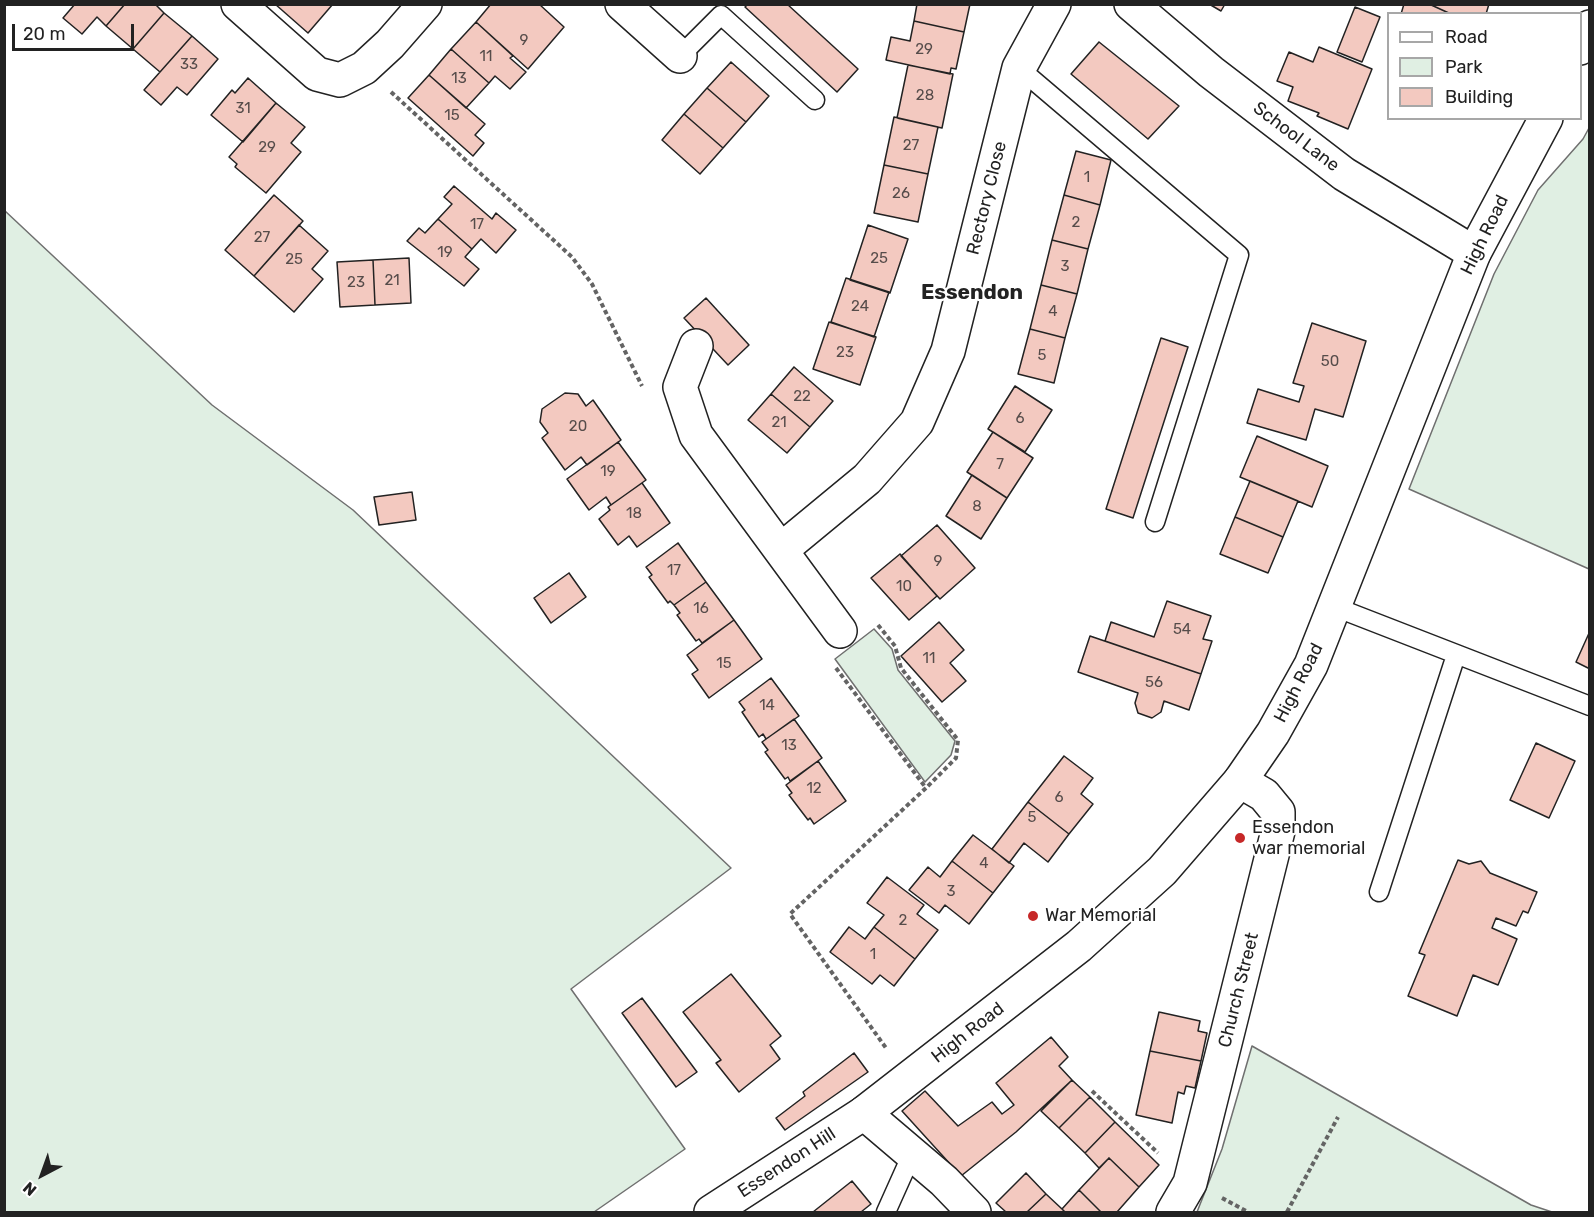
<!DOCTYPE html>
<style>
body{margin:0}
#map{position:relative;width:1594px;height:1217px;overflow:hidden;background:#fff;font-family:Rubik,sans-serif}
canvas{display:block}
.frame{position:absolute;inset:0;border:6px solid #222;pointer-events:none}
.legend{position:absolute;left:1387px;top:12px;width:195px;height:108px;box-sizing:border-box;background:#fff;border:2px solid #a7a7a7;margin:0;padding:8px 10px;list-style:none;font-size:18px;color:#222}
.legend li{display:flex;align-items:center;gap:12px;height:30px}
.legend b{width:30px;border:2px solid #a7a7a7}
.north{position:absolute;left:12px;top:1145px;width:60px;height:60px;-webkit-text-stroke:4px #fff;paint-order:stroke;rotate:221deg;font-size:16px;font-weight:700;line-height:24px;text-align:center;color:#222}
.north::after{content:'';display:block;margin:auto;width:21px;height:27px;background:#222;clip-path:polygon(50% 0,100% 100%,50% 72%,0 100%)}
.scale{position:absolute;left:12px;top:24px;width:122px;height:27px;box-sizing:border-box;border:3px solid #222;border-top:0;padding-left:8px;font-size:18px;line-height:21px;white-space:nowrap;color:#222;-webkit-text-stroke:4px #fff;paint-order:stroke}
</style>
<div id="map">
<canvas width="1594" height="1217"></canvas>
<div class="frame"></div>
<ul class="legend">
<li><b style="height:8px;background:#fff"></b>Road</li>
<li><b style="height:16px;background:#e0efe3"></b>Park</li>
<li><b style="height:16px;background:#f3c9c0"></b>Building</li>
</ul>
<div class="north">N</div>
<div class="scale">20 m</div>
</div>
<script>
const c = document.querySelector('canvas').getContext('2d');
c.lineJoin = 'round';
function fill(path, color) { c.fillStyle = color; c.fill(path, 'evenodd'); }
const poly = rows => new Path2D(rows.map(r => 'M' + r).join(''));
function strokePath(path, color, width, dash) { c.strokeStyle = color; c.lineWidth = width; c.lineCap = dash ? 'butt' : 'round'; c.setLineDash(dash || []); c.stroke(path); }
function label(font, color, halo, rows, align = 'center') {
  c.font = font + ' Rubik,sans-serif'; c.lineWidth = 4.5; c.setLineDash([]); c.textBaseline = 'middle'; c.strokeStyle = halo; c.fillStyle = color; for (const [text, x, y, turn = 0] of rows) {
    c.save(); c.translate(x, y); c.rotate((+turn || 0) * Math.PI / 180); c.textAlign = isNaN(turn) ? turn : align; if (halo) c.strokeText(text, 0, 0); c.fillText(text, 0, 0); c.restore();
  }
}
const green = poly([
 [1589,128,1589,569,1409,489,1494,274,1538,190,1583,139,1589,128],
 [4,210,212,405,353,510,731,868,571,989,685,1149,594,1212,5,1212,4,210],
 [874,629,892,649,898,670,955,741,951,755,925,782,835,659,874,629],
 [1252,1046,1531,1205,1552,1212,1197,1212,1222,1149,1252,1046]
]);
const building = poly([
 [75,4,125,4,106,26,97,17,82,34,63,18,75,4],
 [125,4,155,4,164,13,133,49,106,26,125,4],
 [275,4,333,4,308,33,275,4],
 [491,4,539,4,564,27,528,69,476,22,491,4],
 [748,4,787,4,858,69,837,92,745,7,748,4],
 [917,4,970,4,964,32,914,21,917,4],
 [1209,4,1225,4,1221,11,1209,4],
 [1404,4,1429,4,1451,14,1401,14,1404,4],
 [1429,4,1489,4,1486,14,1451,14,1429,4],
 [1355,7,1380,17,1362,62,1337,52,1355,7],
 [164,13,192,36,160,72,133,49,164,13],
 [914,21,964,32,956,69,951,68,950,74,886,60,891,37,910,41,914,21],
 [476,22,513,56,510,58,526,72,510,89,495,76,489,83,451,49,476,22],
 [192,36,218,59,187,95,177,87,161,105,144,90,192,36],
 [1099,42,1179,106,1148,139,1071,74,1099,42],
 [1319,47,1372,69,1348,129,1317,116,1319,113,1288,101,1293,87,1277,81,1289,52,1313,62,1319,47],
 [451,49,489,83,466,108,429,75,451,49],
 [731,62,769,96,746,122,707,88,731,62],
 [908,65,953,74,942,128,897,118,908,65],
 [429,75,485,124,475,135,484,143,473,156,408,98,429,75],
 [248,78,276,103,243,142,211,115,232,90,235,93,248,78],
 [707,88,746,122,723,148,684,114,707,88],
 [276,103,305,127,291,143,301,152,266,193,235,167,237,164,229,157,276,103],
 [684,114,723,148,700,174,662,140,684,114],
 [894,117,938,127,928,174,884,165,894,117],
 [1076,151,1111,160,1100,205,1064,195,1076,151],
 [884,165,928,174,918,222,874,213,884,165],
 [454,186,492,219,496,213,516,230,496,253,481,239,472,249,438,219,452,204,444,197,454,186],
 [274,195,303,221,254,276,225,250,274,195],
 [1064,195,1100,205,1088,249,1052,240,1064,195],
 [438,219,472,249,465,257,479,269,464,286,407,241,419,228,425,233,438,219],
 [299,225,328,251,312,269,323,279,294,312,254,276,299,225],
 [868,225,908,239,890,293,850,280,868,225],
 [1052,240,1088,249,1077,294,1041,285,1052,240],
 [409,258,411,303,375,305,373,260,409,258],
 [373,260,375,305,340,307,337,262,373,260],
 [846,278,889,292,874,337,831,322,846,278],
 [1041,285,1077,294,1065,338,1030,329,1041,285],
 [706,298,749,345,728,365,684,318,706,298],
 [829,322,876,337,860,385,813,369,829,322],
 [1312,323,1366,341,1343,417,1315,409,1306,440,1247,423,1258,389,1299,402,1304,386,1293,383,1312,323],
 [1030,329,1065,338,1054,383,1018,374,1030,329],
 [1161,338,1188,347,1133,518,1106,509,1161,338],
 [794,367,833,401,810,427,771,394,794,367],
 [1015,386,1052,410,1025,452,988,429,1015,386],
 [565,393,578,394,586,406,593,400,621,440,587,465,581,457,565,470,542,438,548,433,540,422,542,409,565,393],
 [771,394,810,427,787,453,748,420,771,394],
 [993,432,1033,458,1007,498,967,472,993,432],
 [1257,436,1328,466,1312,507,1240,477,1257,436],
 [618,442,646,480,611,505,606,497,589,510,567,479,618,442],
 [972,475,1007,498,981,539,946,516,972,475],
 [1250,481,1298,501,1283,537,1235,517,1250,481],
 [642,483,670,523,637,547,629,536,618,545,599,519,610,510,608,507,642,483],
 [412,492,416,520,379,525,374,497,412,492],
 [1235,517,1283,537,1268,573,1220,554,1235,517],
 [937,525,975,568,940,599,901,556,937,525],
 [678,543,706,582,674,605,670,601,668,603,649,577,652,575,646,567,678,543],
 [900,554,937,596,909,620,871,578,900,554],
 [569,573,586,597,551,623,534,598,569,573],
 [706,582,734,620,702,643,699,639,696,641,677,615,680,613,674,605,706,582],
 [1167,601,1211,616,1203,639,1212,641,1201,674,1105,641,1111,622,1154,637,1167,601],
 [734,620,762,659,709,698,692,674,698,670,687,655,734,620],
 [939,622,964,650,950,663,966,681,942,702,901,656,939,622],
 [1590,631,1590,669,1576,662,1590,631],
 [1090,636,1201,674,1189,710,1164,701,1161,712,1152,718,1138,713,1135,703,1138,693,1078,672,1090,636],
 [771,678,799,716,766,739,763,734,759,737,742,712,745,710,739,702,771,678],
 [794,719,822,758,790,781,788,777,785,779,765,752,768,750,762,742,794,719],
 [1536,743,1575,761,1549,818,1510,800,1536,743],
 [1064,756,1093,778,1081,794,1093,804,1069,834,1028,802,1064,756],
 [818,761,846,801,814,824,810,818,808,820,789,795,792,793,786,785,818,761],
 [1028,802,1069,834,1048,862,1024,843,1009,863,992,849,1028,802],
 [973,835,1014,866,993,893,952,861,973,835],
 [1458,860,1469,864,1481,861,1490,873,1537,892,1528,913,1523,911,1516,926,1496,918,1492,928,1517,939,1498,985,1473,975,1457,1016,1408,996,1425,955,1419,953,1458,860],
 [952,861,993,893,969,924,945,905,939,913,909,890,928,867,940,877,952,861],
 [887,877,924,905,917,914,938,930,915,959,874,927,884,915,867,903,887,877],
 [849,927,865,939,874,927,915,959,894,986,880,975,872,984,830,952,849,927],
 [731,974,781,1036,770,1045,780,1059,739,1092,716,1063,721,1060,683,1012,731,974],
 [642,998,697,1072,676,1087,622,1013,642,998],
 [1159,1012,1200,1021,1198,1031,1207,1033,1201,1061,1150,1051,1159,1012],
 [1051,1037,1068,1057,1059,1066,1072,1080,1016,1132,961,1176,902,1111,925,1091,958,1126,992,1102,1002,1114,1014,1105,996,1083,1051,1037],
 [1150,1051,1201,1061,1195,1088,1186,1086,1184,1094,1178,1092,1172,1123,1136,1115,1150,1051],
 [854,1053,868,1072,785,1130,776,1118,805,1096,803,1092,854,1053],
 [1072,1080,1090,1097,1059,1128,1041,1111,1072,1080],
 [1090,1097,1115,1122,1085,1153,1059,1128,1090,1097],
 [1115,1122,1159,1165,1139,1187,1109,1158,1099,1168,1085,1153,1115,1122],
 [1109,1158,1139,1187,1117,1212,1101,1212,1079,1190,1109,1158],
 [1026,1173,1046,1194,1027,1212,1006,1212,996,1203,1026,1173],
 [852,1181,871,1204,861,1212,813,1212,852,1181],
 [1079,1190,1101,1212,1065,1212,1062,1209,1079,1190],
 [1046,1194,1062,1209,1065,1212,1027,1212,1046,1194]
]);
const path = poly([
 [391,92,572,257,592,284,642,386],
 [878,625,895,646,901,668,958,740,956,758,926,788],
 [836,668,926,788,790,914,886,1048],
 [1092,1091,1158,1153],
 [1222,1198,1248,1212],
 [1287,1212,1338,1117]
]);
const service = poly([
 [680,56,721,15,815,100],
 [1019,68,1239,255,1155,522],
 [1335,607,1590,706],
 [1379,892,1456,655],
 [886,1212,912,1154]
]);
const minor = poly([
 [238,4,317,74,340,80,364,68,390,44,425,4],
 [622,4,680,56],
 [1131,4,1211,72,1344,174,1474,253],
 [696,346,680,387,696,435,840,631],
 [781,550,867,479,917,422,948,351,1019,68,1054,4],
 [864,1113,944,1181,974,1212],
 [1173,1212,1190,1183,1278,831,1278,812,1264,795,1240,781]
]);
const secondary = poly([
 [1580,48,1590,27],
 [711,1212,864,1113,1079,946,1162,871,1240,781,1273,733,1311,665,1474,253,1546,118]
]);
const markers = [
 [1240,838,6,"#c62828"],
 [1033,916,6,"#c62828"]
];
const numberNames = [
 ["9",524,41],
 ["29",924,50],
 ["11",486,57],
 ["33",189,65],
 ["13",459,79],
 ["28",925,96],
 ["31",243,109],
 ["15",452,116],
 ["27",911,146],
 ["29",267,148],
 ["1",1087,178],
 ["26",901,194],
 ["2",1076,223],
 ["17",477,225],
 ["27",262,238],
 ["19",445,253],
 ["25",879,259],
 ["25",294,260],
 ["3",1065,267],
 ["21",392,281],
 ["23",356,283],
 ["24",860,307],
 ["4",1053,312],
 ["23",845,353],
 ["5",1042,356],
 ["50",1330,362],
 ["22",802,397],
 ["6",1020,419],
 ["21",779,423],
 ["20",578,427],
 ["7",1000,465],
 ["19",608,472],
 ["8",977,507],
 ["18",634,514],
 ["9",938,562],
 ["17",674,571],
 ["10",904,587],
 ["16",701,609],
 ["54",1182,630],
 ["11",929,659],
 ["15",724,664],
 ["56",1154,683],
 ["14",767,706],
 ["13",789,746],
 ["12",814,789],
 ["6",1059,798],
 ["5",1032,818],
 ["4",984,864],
 ["3",951,892],
 ["2",903,921],
 ["1",873,955]
];
const streetNames = [
 ["School Lane",1296,137,37],
 ["Rectory Close",987,198,-76],
 ["High Road",1485,235,-64],
 ["High Road",1299,683,-63],
 ["Church Street",1239,990,-76],
 ["High Road",968,1033,-38],
 ["Essendon Hill",787,1163,-33]
];
const poiNames = [
 ["Essendon",1252,828],
 ["war memorial",1252,849],
 ["War Memorial",1045,916]
];
const quarterNames = [
 ["Essendon",972,293]
];
fill(green, '#e0efe3');
strokePath(green, '#6f6f6f', 1.5);
fill(building, '#f3c9c0');
strokePath(building, '#222', 1.5);
strokePath(service, '#222', 21);
strokePath(minor, '#222', 36);
strokePath(secondary, '#222', 36);
strokePath(path, '#646464', 4, [4.5, 3]);
strokePath(service, '#fff', 18);
strokePath(minor, '#fff', 33);
strokePath(secondary, '#fff', 33);
for (const [x, y, r, color] of markers) { const dot = new Path2D(); dot.arc(x, y, r, 0, 2 * Math.PI); c.fillStyle = color; c.fill(dot); strokePath(dot, '#fff', 2); }
label('15px', '#564c4a', null, numberNames);
label('18px', '#222', '#fff', streetNames);
label('18px', '#222', '#fff', poiNames, 'left');
label('bold 21px', '#222', '#fff', quarterNames);
</script>
